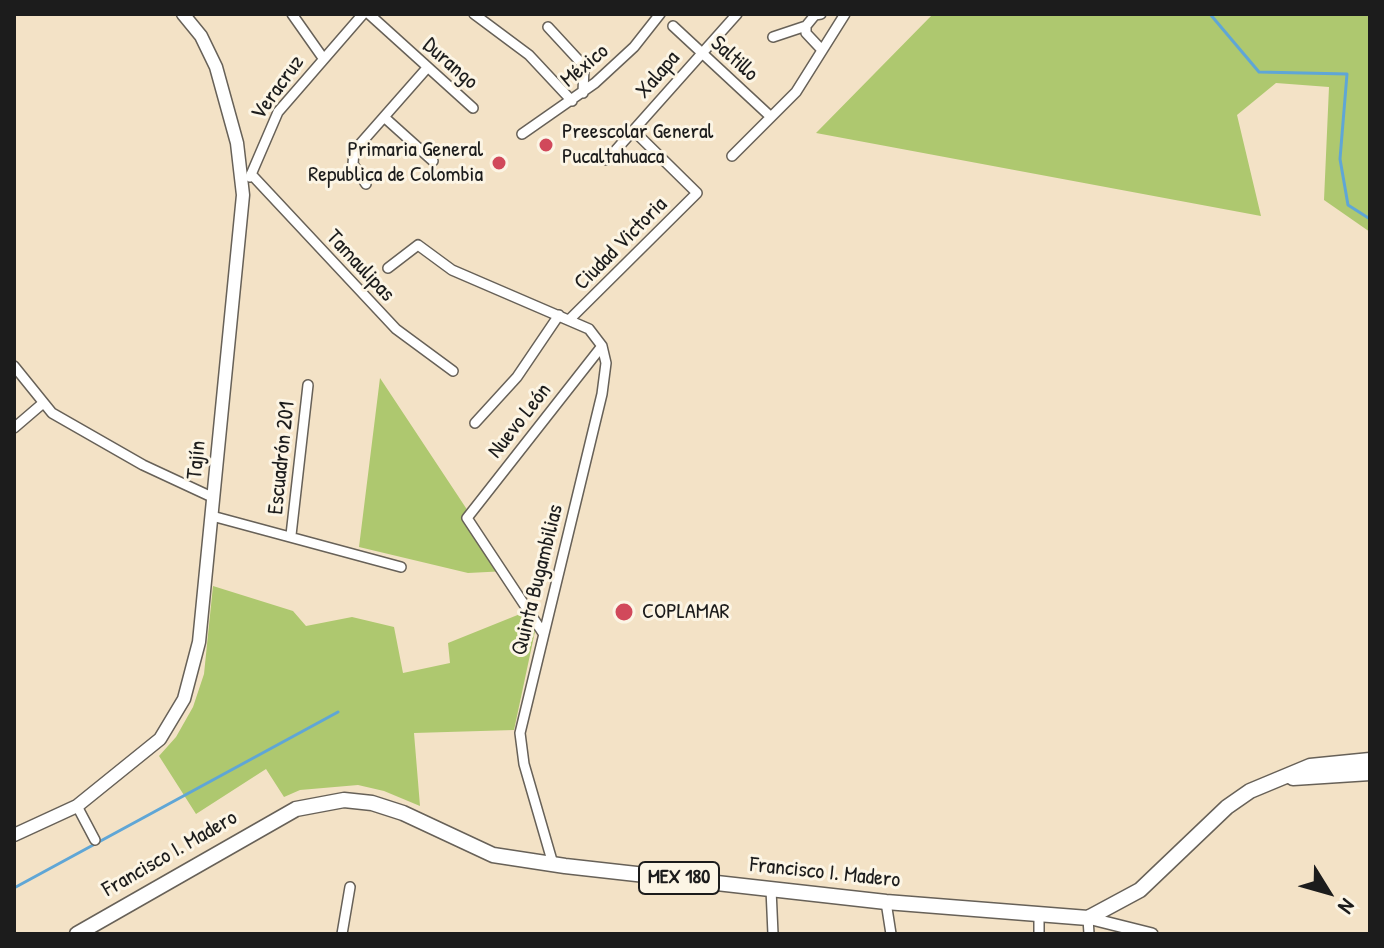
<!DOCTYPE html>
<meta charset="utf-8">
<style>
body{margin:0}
#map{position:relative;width:1384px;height:948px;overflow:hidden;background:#f3e2c6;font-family:"Patrick Hand",sans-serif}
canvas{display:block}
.frame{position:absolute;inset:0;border:16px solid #1c1c1c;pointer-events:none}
.north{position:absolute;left:1288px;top:852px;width:80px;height:80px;-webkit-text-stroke:6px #fcf5e5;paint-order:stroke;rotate:127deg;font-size:22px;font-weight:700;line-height:32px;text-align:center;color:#1c1c1c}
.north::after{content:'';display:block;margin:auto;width:28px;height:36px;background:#1c1c1c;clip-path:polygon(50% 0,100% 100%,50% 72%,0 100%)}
</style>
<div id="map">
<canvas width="1384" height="948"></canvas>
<div class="frame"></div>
<div class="north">N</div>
</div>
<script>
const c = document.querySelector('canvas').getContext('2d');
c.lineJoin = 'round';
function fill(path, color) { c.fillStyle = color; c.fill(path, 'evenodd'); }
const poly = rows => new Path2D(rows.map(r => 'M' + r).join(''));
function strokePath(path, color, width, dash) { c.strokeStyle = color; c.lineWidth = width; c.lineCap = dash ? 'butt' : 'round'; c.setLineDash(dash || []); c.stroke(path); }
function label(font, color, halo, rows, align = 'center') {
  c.font = font + ' "Patrick Hand",sans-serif'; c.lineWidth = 6; c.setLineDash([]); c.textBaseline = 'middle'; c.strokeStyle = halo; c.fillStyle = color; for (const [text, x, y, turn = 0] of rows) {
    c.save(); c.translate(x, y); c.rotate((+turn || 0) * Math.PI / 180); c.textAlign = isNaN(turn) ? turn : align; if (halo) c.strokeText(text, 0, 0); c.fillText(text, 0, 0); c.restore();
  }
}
const green = poly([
 [933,14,1370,14,1370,232,1324,200,1329,87,1276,83,1237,115,1261,216,816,133],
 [380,378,464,505,507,571,468,573,359,547],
 [213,586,293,611,306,626,352,617,394,627,403,673,450,663,448,643,530,610,537,622,514,730,414,733,420,806,384,791,358,785,300,790,284,797,266,769,196,814,159,756,176,737,193,707,204,674]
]);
const stream = poly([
 [1210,14,1259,72,1347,74,1340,159,1348,205,1370,219],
 [14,888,338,712]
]);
const minor = poly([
 [292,14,323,58],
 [369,14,473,108],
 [474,14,529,55,572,101],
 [673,26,771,117],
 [806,26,806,33,821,49],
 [548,27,584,66,583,93],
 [773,37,806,26,815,15,821,14],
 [384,117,433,161],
 [522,134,595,83,634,47,660,14],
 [732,156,796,92,845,14],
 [607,160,737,14],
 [251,174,396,329,453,371],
 [250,177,278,112,363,14],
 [366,184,353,164,354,151,427,68],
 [388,268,418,245,452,270,589,329,602,346,606,363,602,394,520,733,524,764,553,864],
 [570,319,697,193,634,131],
 [14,366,52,413,143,465,214,498],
 [475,423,517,377,559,315],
 [14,428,42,404],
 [212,516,401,567],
 [291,535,308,385],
 [543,633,467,518,602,346],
 [77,806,95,840],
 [771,889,773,934],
 [886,902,891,934],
 [1039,917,1039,934],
 [1088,918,1089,934],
 [342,934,350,887]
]);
const tertiary = poly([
 [1088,918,1152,934]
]);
const secondary = poly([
 [14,835,77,806,160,739,184,699,199,642,243,195,237,143,216,67,201,36,183,14]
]);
const primary = poly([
 [1293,778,1370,773],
 [77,934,296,809,344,800,372,803,403,813,493,855,565,866,886,902,1088,918,1140,890,1227,807,1250,791,1310,766,1370,760]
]);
const markers = [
 [546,145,8,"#d1495b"],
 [499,163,8,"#d1495b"],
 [624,612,10,"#d1495b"]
];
const shields = [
 [679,878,80]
];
const shieldNames = [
 ["MEX 180",679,878]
];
const streetNames = [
 ["Saltillo",734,59,42],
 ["Durango",450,64,41],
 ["México",585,66,-40],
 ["Xalapa",658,75,-49],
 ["Veracruz",278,88,-54],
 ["Ciudad Victoria",621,244,-45],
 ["Tamaulipas",360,266,47],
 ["Nuevo León",520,421,-52],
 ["Escuadrón 201",282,458,-84],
 ["Tajín",197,460,-84],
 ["Quinta Bugambilias",538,580,-76],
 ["Francisco I. Madero",170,854,-30],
 ["Francisco I. Madero",825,873,6]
];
const poiNames = [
 ["Preescolar General",562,132],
 ["Pucaltahuaca",562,157],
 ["Primaria General",483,150,"right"],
 ["Republica de Colombia",483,175,"right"],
 ["COPLAMAR",642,612]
];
fill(green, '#aec86f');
strokePath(stream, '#5fa6d6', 3);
strokePath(minor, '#676158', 12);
strokePath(tertiary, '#676158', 14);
strokePath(secondary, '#676158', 15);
strokePath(primary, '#676158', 17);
strokePath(minor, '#fff', 9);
strokePath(tertiary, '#fff', 11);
strokePath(secondary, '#fff', 12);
strokePath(primary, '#fff', 14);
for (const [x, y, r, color] of markers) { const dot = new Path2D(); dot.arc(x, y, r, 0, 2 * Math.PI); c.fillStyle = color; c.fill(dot); strokePath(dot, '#fcf5e5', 3); }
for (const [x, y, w] of shields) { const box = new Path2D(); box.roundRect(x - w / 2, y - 16, w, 32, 6); c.fillStyle = '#fcf5e5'; c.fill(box); strokePath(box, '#1c1c1c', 2); }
label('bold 20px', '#1c1c1c', null, shieldNames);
label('22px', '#1c1c1c', '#fcf5e5', streetNames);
label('22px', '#1c1c1c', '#fcf5e5', poiNames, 'left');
</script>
